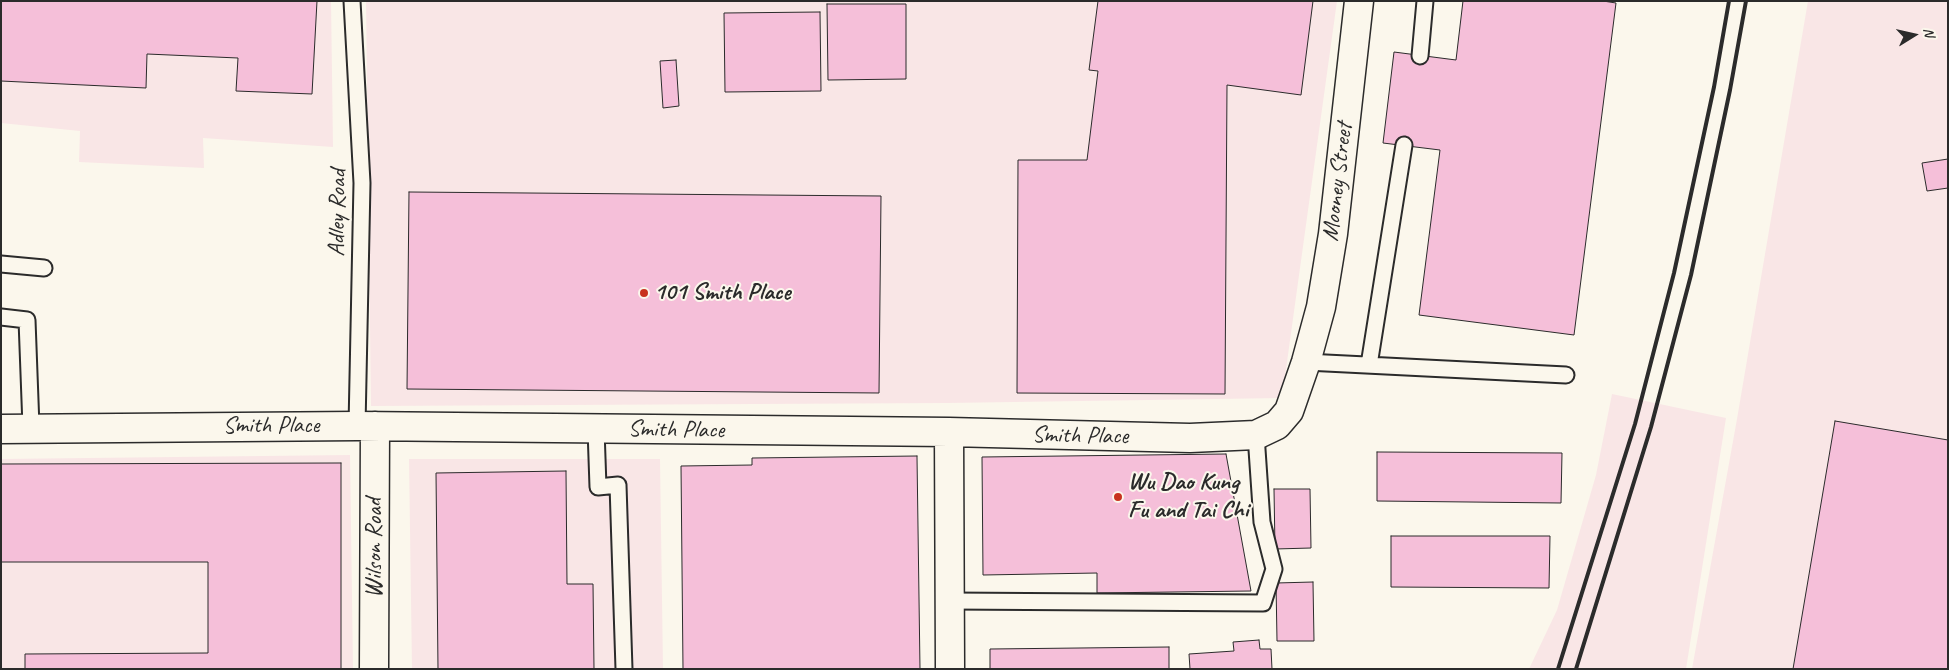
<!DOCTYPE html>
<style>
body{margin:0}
#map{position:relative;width:1949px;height:670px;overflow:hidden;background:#fbf7ec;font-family:Caveat,sans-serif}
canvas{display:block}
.frame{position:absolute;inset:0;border:2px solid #2b2b2b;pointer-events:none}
.north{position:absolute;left:1889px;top:10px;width:50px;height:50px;-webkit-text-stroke:4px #fbf7ec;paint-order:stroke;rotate:80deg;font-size:14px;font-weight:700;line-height:20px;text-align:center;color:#2b2b2b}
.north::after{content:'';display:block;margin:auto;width:18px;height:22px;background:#2b2b2b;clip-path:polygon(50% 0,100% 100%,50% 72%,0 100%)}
</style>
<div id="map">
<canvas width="1949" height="670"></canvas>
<div class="frame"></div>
<div class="north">N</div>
</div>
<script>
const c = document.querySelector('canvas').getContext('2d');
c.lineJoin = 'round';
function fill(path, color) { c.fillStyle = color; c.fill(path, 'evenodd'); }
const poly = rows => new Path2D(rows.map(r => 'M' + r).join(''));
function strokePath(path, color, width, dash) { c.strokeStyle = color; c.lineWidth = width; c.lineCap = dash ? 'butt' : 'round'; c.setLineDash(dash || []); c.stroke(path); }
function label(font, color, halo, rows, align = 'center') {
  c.font = font + ' Caveat,sans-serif'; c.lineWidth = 4; c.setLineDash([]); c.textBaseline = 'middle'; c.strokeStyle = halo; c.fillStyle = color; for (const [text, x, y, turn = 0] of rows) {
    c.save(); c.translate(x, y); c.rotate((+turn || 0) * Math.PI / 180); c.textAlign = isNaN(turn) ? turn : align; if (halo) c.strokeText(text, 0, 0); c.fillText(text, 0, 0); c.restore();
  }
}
const built = poly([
 [1,1,331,1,333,147,203,138,204,168,79,162,80,131,1,123],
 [366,1,1337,1,1282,398,947,403,371,406],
 [1808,1,1948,1,1948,669,1692,669,1737,419],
 [1612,394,1726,418,1686,669,1529,669,1557,610,1596,475],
 [350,455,353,669,1,669,1,459],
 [409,459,660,459,663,669,412,669]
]);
const building = poly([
 [1,1,317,1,312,94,236,91,238,58,147,54,146,88,1,81,1,1],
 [1098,1,1313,1,1301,95,1227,85,1225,394,1017,393,1018,160,1087,160,1098,71,1089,70,1098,1],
 [1463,1,1603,1,1616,3,1574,335,1419,315,1440,150,1383,143,1394,52,1456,60,1463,1],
 [827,4,906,4,906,79,828,80,827,4],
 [820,12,821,91,725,92,724,13,820,12],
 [676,60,679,106,663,108,660,61,676,60],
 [1948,159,1948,188,1927,191,1922,163,1948,159],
 [409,192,881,196,879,393,407,389,409,192],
 [1835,421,1948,440,1948,669,1793,669,1835,421],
 [1377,452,1562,453,1561,503,1377,501,1377,452],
 [1226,454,1251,591,1097,593,1097,573,983,575,982,457,1226,454],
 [917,456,920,669,683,669,681,466,752,465,752,458,917,456],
 [341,463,341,669,25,669,25,654,208,653,208,562,1,562,1,464,341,463],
 [566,471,567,584,593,584,594,669,438,669,436,473,566,471],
 [1274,489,1310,489,1311,548,1275,549,1274,489],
 [1391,536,1550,536,1549,588,1391,587,1391,536],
 [1313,582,1314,641,1277,641,1276,583,1313,582],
 [1259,640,1260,649,1271,649,1272,669,1190,669,1189,654,1234,651,1233,642,1259,640],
 [1169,647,1169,669,990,669,990,649,1169,647]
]);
const service = poly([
 [352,1,362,183,357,426],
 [1420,56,1425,1],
 [1,264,44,268],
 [1,317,27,320,31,427],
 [1306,362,1566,375],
 [1369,365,1404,145],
 [596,429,598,487,618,485,624,669],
 [949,601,1263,603,1274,569,1262,522,1256,435]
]);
const minor = poly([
 [1,429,357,426,949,432,1190,438,1256,435,1277,425,1289,411,1306,362,1321,307,1333,234,1359,1],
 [949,432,950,669],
 [374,669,375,426]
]);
const rail = poly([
 [1558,669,1635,424,1674,273,1714,87,1729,1],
 [1576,669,1651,427,1691,275,1730,90,1746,1]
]);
const markers = [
 [644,293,5,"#c8321e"],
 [1118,497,5,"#c8321e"]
];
const streetNames = [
 ["Mooney Street",1338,182,-83],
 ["Adley Road",338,213,-89],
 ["Smith Place",271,426],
 ["Smith Place",676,430,1],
 ["Smith Place",1080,436,1],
 ["Wilson Road",375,548,-90]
];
const poiNames = [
 ["101 Smith Place",654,293],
 ["Wu Dao Kung",1128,483],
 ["Fu and Tai Chi",1128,511]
];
fill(built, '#f9e6e6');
fill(building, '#f5bfd9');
strokePath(building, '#2b2b2b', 1);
strokePath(service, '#2b2b2b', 19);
strokePath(minor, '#2b2b2b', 31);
strokePath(service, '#fbf7ec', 15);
strokePath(minor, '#fbf7ec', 28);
strokePath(rail, '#2b2b2b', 4);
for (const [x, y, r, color] of markers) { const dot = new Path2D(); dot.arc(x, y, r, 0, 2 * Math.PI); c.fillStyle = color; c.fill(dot); strokePath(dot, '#fbf7ec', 2); }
label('24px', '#2b2b2b', '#fbf7ec', streetNames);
label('bold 24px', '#2b2b2b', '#fbf7ec', poiNames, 'left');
</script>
